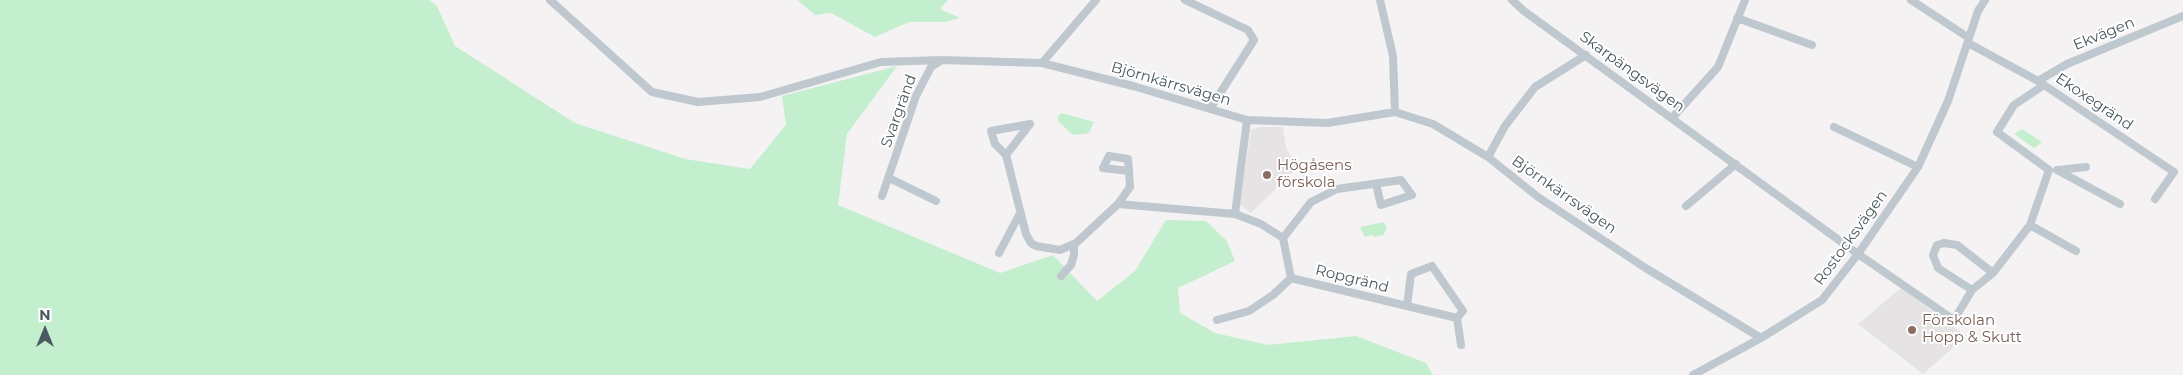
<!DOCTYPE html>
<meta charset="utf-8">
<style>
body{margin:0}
#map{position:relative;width:2183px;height:375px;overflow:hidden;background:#f4f2f3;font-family:Montserrat,sans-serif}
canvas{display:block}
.north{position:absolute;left:20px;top:305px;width:50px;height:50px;-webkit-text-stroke:4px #fff;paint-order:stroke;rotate:0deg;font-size:14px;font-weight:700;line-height:20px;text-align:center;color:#4a585f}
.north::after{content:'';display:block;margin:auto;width:18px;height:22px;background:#4a585f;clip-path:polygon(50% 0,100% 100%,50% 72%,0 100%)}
</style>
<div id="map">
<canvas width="2183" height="375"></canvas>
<div class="north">N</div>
</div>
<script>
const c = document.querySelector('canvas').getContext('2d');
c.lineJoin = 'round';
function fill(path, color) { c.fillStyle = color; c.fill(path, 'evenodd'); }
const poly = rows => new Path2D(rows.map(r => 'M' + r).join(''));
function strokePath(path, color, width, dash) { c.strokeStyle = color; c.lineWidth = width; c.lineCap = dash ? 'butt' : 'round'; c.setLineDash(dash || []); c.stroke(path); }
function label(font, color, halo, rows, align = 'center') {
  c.font = font + ' Montserrat,sans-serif'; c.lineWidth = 4; c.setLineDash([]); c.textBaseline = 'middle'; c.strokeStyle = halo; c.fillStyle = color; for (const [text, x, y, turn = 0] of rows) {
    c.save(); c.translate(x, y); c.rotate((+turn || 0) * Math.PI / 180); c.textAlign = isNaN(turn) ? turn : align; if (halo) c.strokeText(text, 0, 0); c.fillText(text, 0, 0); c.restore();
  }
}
const education = poly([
 [1259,127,1283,127,1286,148,1298,167,1251,213,1240,205,1251,130],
 [1901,288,1966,336,1923,374,1858,324]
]);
const green = poly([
 [0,0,429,0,437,6,455,46,575,123,685,159,750,169,786,125,782,96,897,66,847,134,838,205,1000,273,1053,255,1097,301,1135,271,1166,220,1206,221,1227,241,1235,261,1178,288,1180,313,1215,333,1268,345,1356,336,1426,363,1433,375,0,375],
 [797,0,948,0,940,9,960,18,946,22,909,22,875,37,831,13,815,15],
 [1062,113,1094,122,1089,133,1073,135,1058,121,1058,116],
 [2022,129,2042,142,2034,148,2014,134],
 [1384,222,1387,229,1383,235,1375,237,1372,235,1365,237,1360,227]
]);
const minor = poly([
 [550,0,652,92,698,102,760,97,881,62,942,60,1042,63,1133,86,1247,120,1327,123,1395,112,1433,124,1488,157,1538,197,1644,267,1761,338],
 [1185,0,1248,30,1254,40,1210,109],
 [1380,0,1393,56,1395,112],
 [1512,0,1524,11,1858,254,1954,320,1972,290],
 [1911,0,1969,38],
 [1737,18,1812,45],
 [1968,43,2038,81,2174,172,2155,199],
 [1042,63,1096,0],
 [2038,81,2067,64,2183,16],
 [1672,118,1718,67,1745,0],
 [1030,124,1006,155,995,144,991,131,1030,124],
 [1834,127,1918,167],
 [1006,155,1026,234,1031,243,1036,246,1060,250,1076,243,1118,204,1235,214,1261,224,1283,238,1291,278,1273,295,1249,311,1217,320],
 [1109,156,1128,159,1129,171,1103,168,1109,156],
 [1488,157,1505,126,1535,87,1586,55],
 [2057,170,2120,204],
 [2059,170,2086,167],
 [889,178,936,201],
 [882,196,916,96,931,67,942,60],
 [1118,204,1130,187,1129,171],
 [1686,206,1736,164],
 [1235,214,1247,120],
 [2030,225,2076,251],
 [1283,238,1311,202,1337,189,1401,180,1412,195,1381,205,1376,184],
 [1944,243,1957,245,1993,273,1972,290,1938,268,1933,255,1937,245,1944,243],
 [999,253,1019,215],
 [1432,266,1463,311,1457,318,1407,306,1411,274,1432,266],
 [1993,273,2030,225,2049,170,1997,132,2014,105,2044,85],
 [1061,276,1071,265,1074,255,1074,244],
 [1291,278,1407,306],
 [1457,318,1461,345],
 [1693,375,1761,338,1822,300,1858,254,1918,167,1948,101,1978,11,1985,0]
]);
const markers = [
 [1267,175,5,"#8d6e63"],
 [1912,330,5,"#8d6e63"]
];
const streetNames = [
 ["Ekvägen",2104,34,-22],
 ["Skarpängsvägen",1632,72,36],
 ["Björnkärrsvägen",1171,84,16],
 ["Ekoxegränd",2094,102,34],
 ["Svargränd",899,111,-70],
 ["Björnkärrsvägen",1564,195,35],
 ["Rostocksvägen",1851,238,-54],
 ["Ropgränd",1352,279,14]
];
const educationNames = [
 ["Högåsens",1277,166],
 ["förskola",1277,183],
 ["Förskolan",1922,321],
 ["Hopp & Skutt",1922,338]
];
fill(education, '#e5e3e4');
fill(green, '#c4efce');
strokePath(minor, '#bec8ce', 8);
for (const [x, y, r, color] of markers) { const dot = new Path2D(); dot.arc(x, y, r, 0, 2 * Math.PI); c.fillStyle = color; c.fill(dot); strokePath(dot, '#fff', 2); }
label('15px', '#4a585f', '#fff', streetNames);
label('15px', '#785e54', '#fff', educationNames, 'left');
</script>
